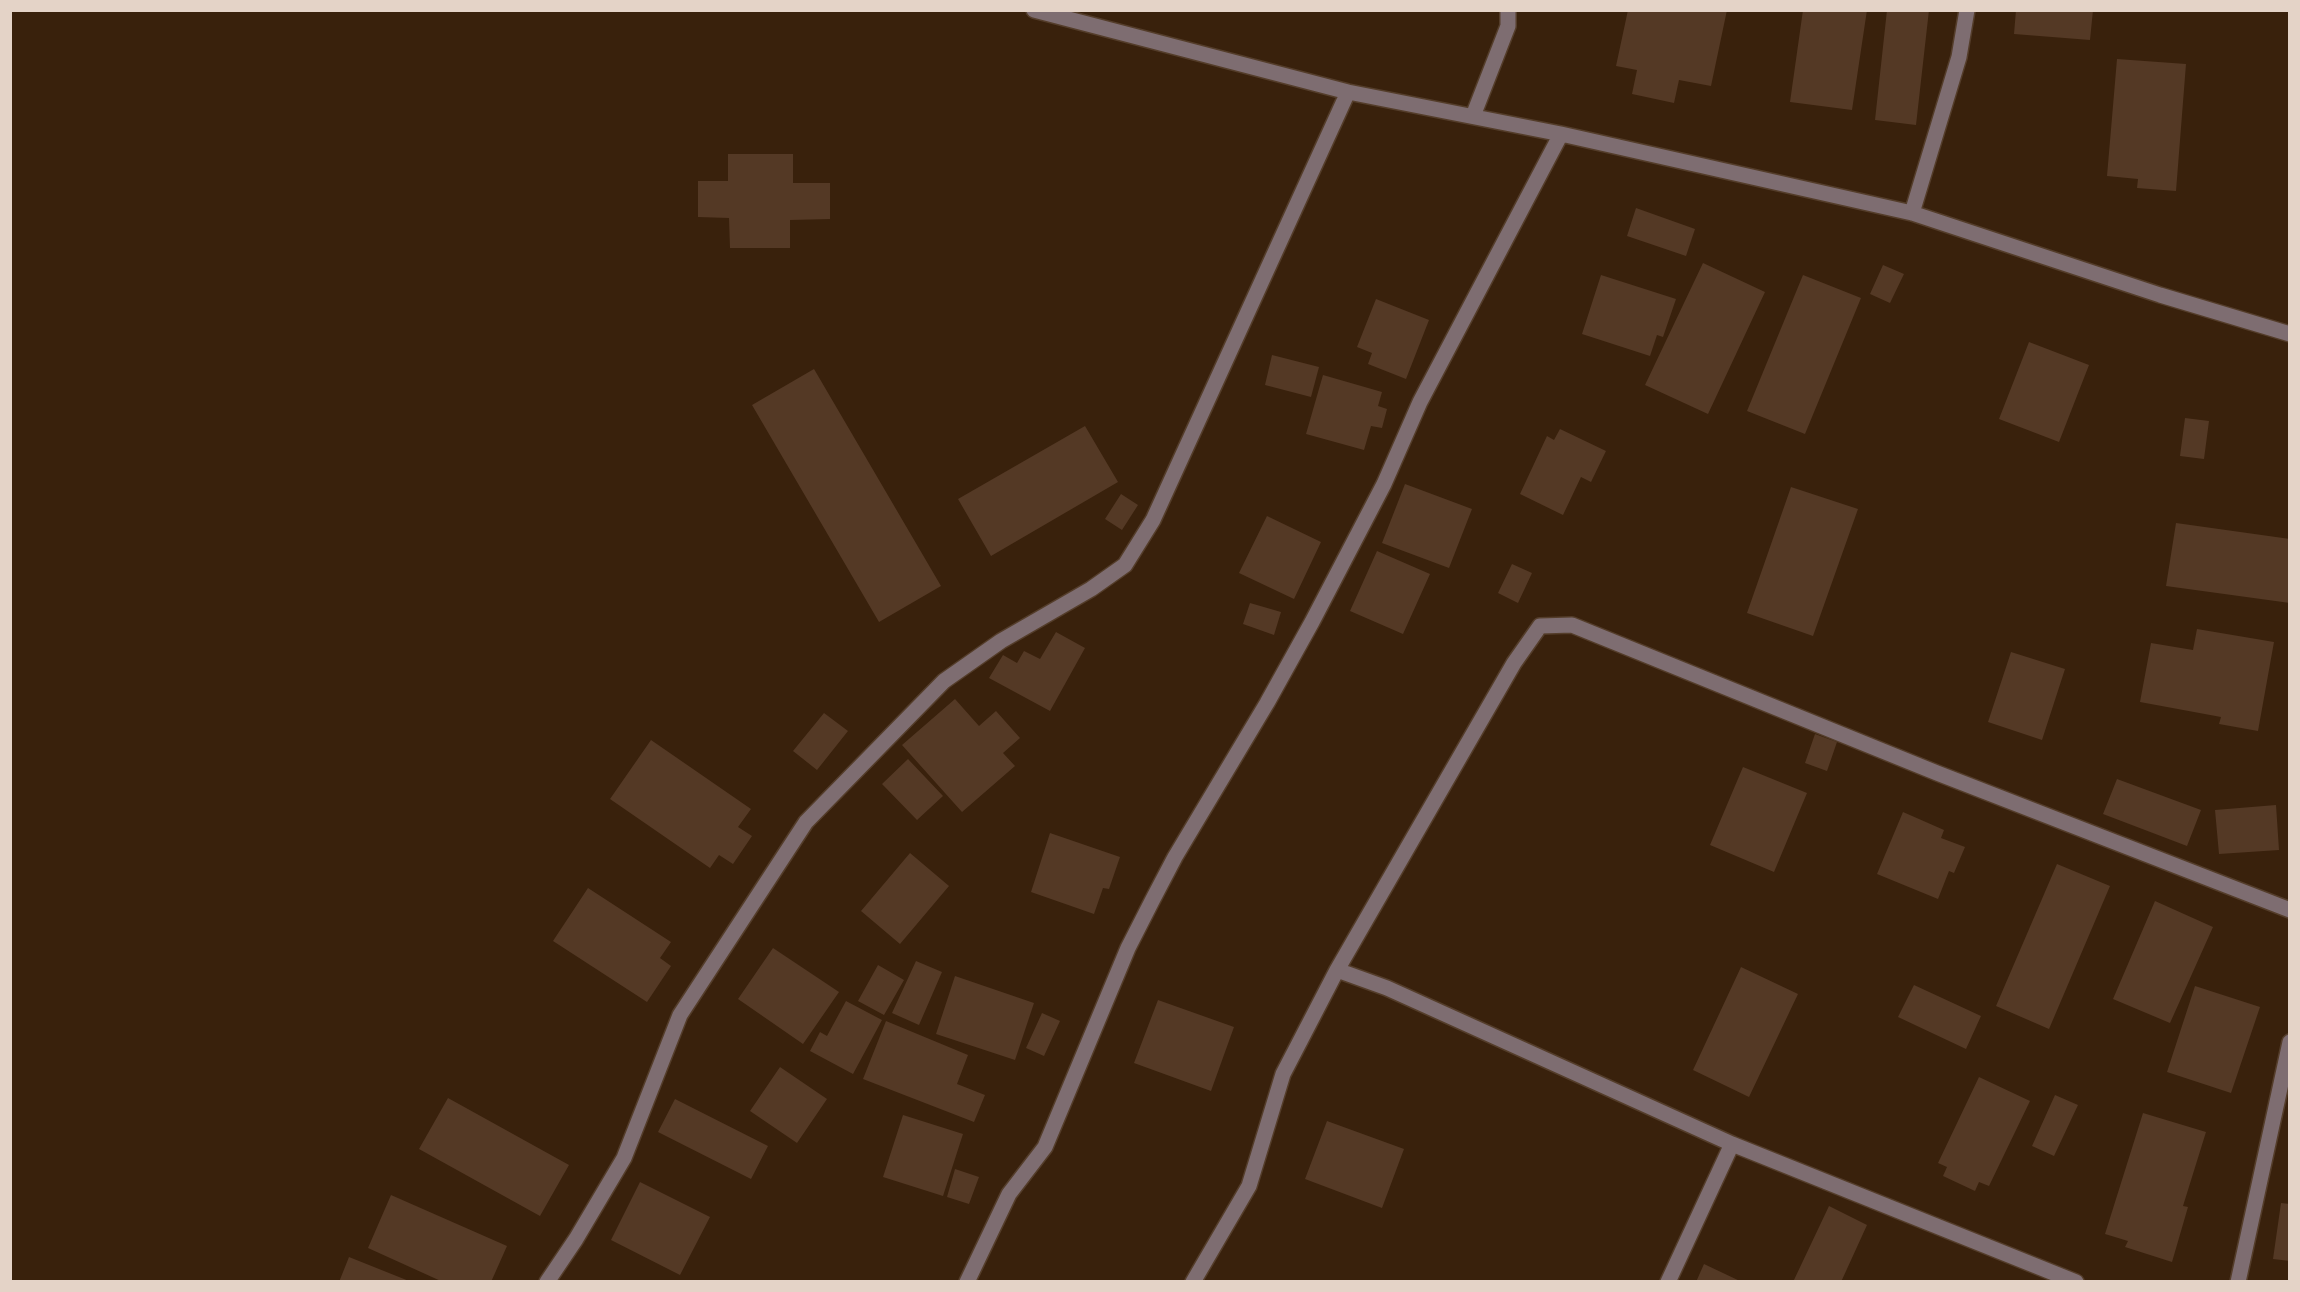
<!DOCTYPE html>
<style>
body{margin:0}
#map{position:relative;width:2300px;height:1292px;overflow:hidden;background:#39210c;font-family:"Crimson Pro",serif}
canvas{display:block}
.frame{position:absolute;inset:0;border:12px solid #e4d3c7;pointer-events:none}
</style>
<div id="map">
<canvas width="2300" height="1292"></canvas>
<div class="frame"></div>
</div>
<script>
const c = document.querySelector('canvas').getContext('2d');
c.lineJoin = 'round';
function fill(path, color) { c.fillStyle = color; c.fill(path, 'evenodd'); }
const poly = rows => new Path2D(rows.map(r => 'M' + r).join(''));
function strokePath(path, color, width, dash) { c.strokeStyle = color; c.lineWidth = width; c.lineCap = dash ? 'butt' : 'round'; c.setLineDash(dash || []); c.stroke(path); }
const building = poly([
 [1628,10,1727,10,1711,86,1679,80,1674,103,1632,94,1637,70,1616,66],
 [1803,10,1867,10,1852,110,1790,102],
 [1887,10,1929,10,1916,125,1875,120],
 [2016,10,2093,10,2090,40,2014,34],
 [2117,59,2186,64,2176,191,2137,188,2138,179,2107,176],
 [728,154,793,154,793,183,830,183,830,219,790,220,790,248,730,248,729,218,698,217,698,181,728,181],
 [1636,208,1695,229,1686,256,1627,236],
 [1703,263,1765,292,1708,414,1645,385],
 [1883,265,1904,274,1890,303,1870,294],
 [1601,275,1676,299,1663,337,1657,335,1650,356,1582,334],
 [1803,275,1861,298,1805,434,1747,411],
 [1376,299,1429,320,1406,379,1368,364,1372,353,1357,347],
 [2029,342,2089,365,2059,442,1999,419],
 [1272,355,1319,367,1311,397,1265,385],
 [814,369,941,586,879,622,752,405],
 [1323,375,1382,392,1378,406,1387,409,1382,428,1371,426,1364,450,1306,434],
 [2185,418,2209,421,2204,459,2180,456],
 [1085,426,1118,482,991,556,958,499],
 [1560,429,1606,451,1591,482,1581,477,1563,515,1520,494,1547,436,1554,440],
 [1405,484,1472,509,1449,568,1382,543],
 [1791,487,1858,509,1813,636,1747,613],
 [1121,494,1138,505,1122,530,1105,519],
 [1267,516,1321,542,1294,599,1239,573],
 [2176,523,2290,539,2290,603,2166,586],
 [1377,551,1430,574,1403,634,1350,611],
 [1512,564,1532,573,1518,603,1498,593],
 [1250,603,1281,612,1274,635,1243,624],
 [2197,629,2274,642,2258,731,2219,724,2221,717,2140,702,2151,643,2193,650],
 [1056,632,1085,648,1050,711,989,678,1003,655,1017,663,1024,651,1040,659],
 [2011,652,2065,669,2042,740,1988,722],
 [955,699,979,726,996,711,1020,738,1003,753,1015,766,962,812,902,745],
 [824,713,848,731,817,770,793,751],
 [1815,734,1837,742,1827,771,1805,763],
 [651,740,751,809,738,827,752,836,733,864,719,855,710,868,610,799],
 [908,759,943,796,917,820,882,784],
 [1743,767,1807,793,1774,872,1710,845],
 [2117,779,2201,810,2187,846,2103,814],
 [2276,805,2279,850,2219,854,2215,810],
 [1903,812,1944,830,1941,838,1965,847,1954,873,1949,871,1938,899,1877,874],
 [1050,833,1120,857,1109,889,1103,888,1094,914,1031,892],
 [910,853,949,886,900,944,861,911],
 [2057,864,2110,886,2049,1029,1996,1006],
 [588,888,671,942,660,958,671,966,647,1002,553,941],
 [2155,901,2213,927,2170,1023,2113,999],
 [773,948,839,992,803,1044,738,999],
 [916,961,942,972,919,1025,892,1013],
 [878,965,904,980,884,1015,858,1001],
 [1741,967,1798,994,1749,1097,1693,1070],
 [955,976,1034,1003,1015,1060,936,1034],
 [1914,985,1981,1016,1966,1049,1898,1017],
 [2195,986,2260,1007,2231,1093,2167,1072],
 [1158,1000,1234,1027,1211,1091,1134,1063],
 [846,1001,882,1020,853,1074,810,1051,820,1032,827,1036],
 [1042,1013,1060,1021,1044,1056,1026,1048],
 [886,1021,968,1055,957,1084,985,1095,974,1122,863,1079],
 [780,1067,827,1099,797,1143,750,1111],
 [1979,1077,2030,1101,1989,1186,1979,1182,1975,1191,1943,1176,1947,1167,1938,1163],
 [2055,1095,2078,1105,2054,1156,2032,1146],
 [448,1098,569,1165,540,1216,419,1149],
 [675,1099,768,1146,751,1179,658,1132],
 [2143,1113,2206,1132,2183,1206,2188,1207,2172,1262,2125,1247,2128,1241,2105,1234],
 [903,1115,963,1134,943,1196,883,1177],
 [1327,1121,1404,1149,1382,1208,1305,1179],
 [955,1169,979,1177,969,1204,947,1197],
 [640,1182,710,1217,680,1275,611,1240],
 [391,1195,507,1246,491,1282,443,1282,368,1248],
 [2281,1203,2290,1204,2290,1261,2273,1259],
 [1829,1206,1867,1225,1841,1282,1793,1282],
 [349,1257,409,1281,409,1282,339,1282],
 [1704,1264,1742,1282,1696,1282]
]);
const minor = poly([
 [1034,10,1348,92,1561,134,1912,213,2160,295,2290,334],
 [1473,116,1508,26,1508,10],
 [1912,213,1959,57,1967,10],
 [1337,970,1387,988,1732,1144,2076,1282],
 [547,1282,576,1239,624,1158,680,1015,806,822,944,681,1001,641,1091,589,1125,565,1153,520,1348,92],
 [967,1282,1009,1194,1045,1147,1128,948,1153,899,1175,857,1267,703,1312,622,1384,484,1420,402,1561,134],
 [1193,1282,1249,1186,1283,1074,1337,970,1514,663,1540,626,1572,625,1937,773,2290,910],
 [1668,1282,1732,1144],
 [2238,1282,2290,1042]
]);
fill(building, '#543925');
strokePath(minor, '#543d2a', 18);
strokePath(minor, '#7e6d71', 15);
</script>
